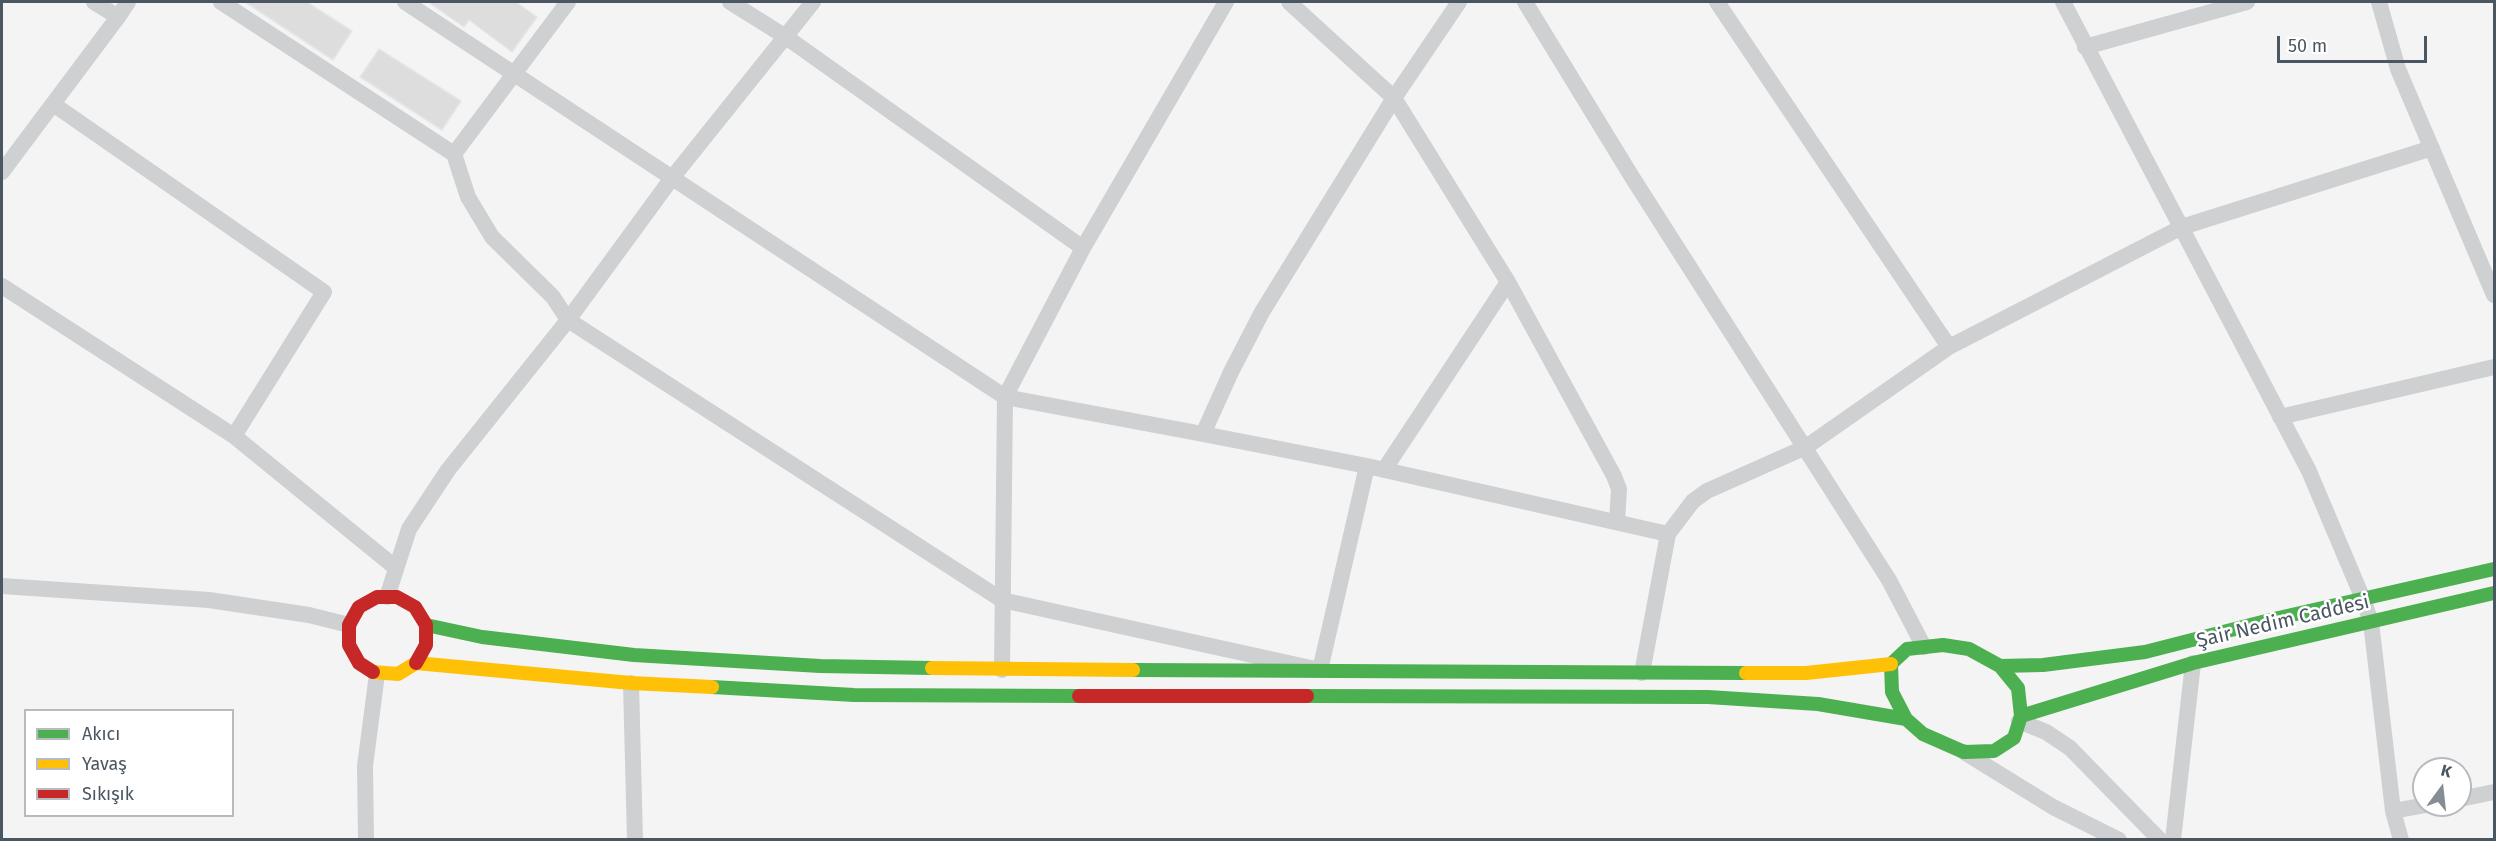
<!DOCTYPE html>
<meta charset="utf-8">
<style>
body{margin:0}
#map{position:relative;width:2496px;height:841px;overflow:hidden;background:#f4f4f4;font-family:"Fira Sans",sans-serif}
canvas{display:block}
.frame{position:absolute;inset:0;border:3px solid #4a5661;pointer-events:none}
.legend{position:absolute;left:24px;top:709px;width:210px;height:108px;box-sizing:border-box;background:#fff;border:2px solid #b7bbc0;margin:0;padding:8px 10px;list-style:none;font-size:18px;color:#4a5661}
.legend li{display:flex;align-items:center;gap:12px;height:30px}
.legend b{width:30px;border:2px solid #b7bbc0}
.north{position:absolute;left:2412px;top:757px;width:60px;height:60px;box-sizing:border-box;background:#fff;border:2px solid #b7bbc0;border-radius:50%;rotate:15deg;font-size:16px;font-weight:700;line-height:24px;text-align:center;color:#4a5661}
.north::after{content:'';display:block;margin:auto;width:21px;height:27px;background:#868d94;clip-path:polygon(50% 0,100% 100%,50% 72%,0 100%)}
.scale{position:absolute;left:2277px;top:36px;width:150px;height:27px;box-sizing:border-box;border:3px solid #4a5661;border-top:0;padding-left:8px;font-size:18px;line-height:21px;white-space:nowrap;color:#4a5661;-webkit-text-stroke:4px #fff;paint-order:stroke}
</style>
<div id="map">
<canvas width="2496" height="841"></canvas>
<div class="frame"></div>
<ul class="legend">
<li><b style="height:8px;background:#4caf50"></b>Akıcı</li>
<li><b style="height:8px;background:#ffc107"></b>Yavaş</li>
<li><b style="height:8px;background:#c62828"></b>Sıkışık</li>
</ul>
<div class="north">K</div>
<div class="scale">50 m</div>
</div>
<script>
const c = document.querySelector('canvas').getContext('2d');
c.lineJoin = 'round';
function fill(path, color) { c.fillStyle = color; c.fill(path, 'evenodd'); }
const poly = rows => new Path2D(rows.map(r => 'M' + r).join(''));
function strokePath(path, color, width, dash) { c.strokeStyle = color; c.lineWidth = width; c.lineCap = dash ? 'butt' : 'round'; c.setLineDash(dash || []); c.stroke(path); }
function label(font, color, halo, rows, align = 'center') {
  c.font = font + ' "Fira Sans",sans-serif'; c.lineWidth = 5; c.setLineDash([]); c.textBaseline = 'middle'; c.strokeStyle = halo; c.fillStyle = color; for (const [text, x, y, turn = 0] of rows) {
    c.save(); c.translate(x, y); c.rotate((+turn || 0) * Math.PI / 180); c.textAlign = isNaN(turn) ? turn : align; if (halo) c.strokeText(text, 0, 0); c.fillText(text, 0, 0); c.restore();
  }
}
const building = poly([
 [245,2,307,2,352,31,333,60,245,2],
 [428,2,516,2,537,17,512,52,469,20,464,27,428,2],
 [379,49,461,101,442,130,360,77,379,49]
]);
const street = poly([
 [94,2,118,17,128,2],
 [221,2,454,154,568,2],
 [405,2,1005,397,1083,248,786,37,730,2],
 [1289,2,1394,98,1508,282,1614,476,1619,489,1617,522],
 [1525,2,1632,177,1889,580,1924,647],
 [2063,2,2309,471,2363,599,2371,622,2393,811,2401,840],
 [2379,2,2398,69,2494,295],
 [2085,47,2247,2],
 [53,104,324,292,234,436],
 [454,154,468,197,492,237,553,297,568,320,1002,600,1320,670,1367,466],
 [2,172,118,17],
 [1083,248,1226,2],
 [2,286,234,436,396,568],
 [1949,347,2182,227,2432,148],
 [2280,417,2494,367],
 [1203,434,1367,466,1668,534],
 [1384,470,1508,282],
 [2,586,209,600,309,615,349,625],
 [387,597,409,529,448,470,568,320,672,178,813,2],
 [1002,670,1005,397,1203,434,1231,372,1262,312,1394,98,1459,2],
 [1642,673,1668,534,1693,501,1707,491,1806,447,1949,347,1717,2],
 [631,683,635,840],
 [2019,721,2046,732,2070,748,2160,840],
 [1964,752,2053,807,2119,840],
 [2460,799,2494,792],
 [2393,811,2426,805],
 [366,840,365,766,377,674],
 [2173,840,2193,663]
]);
const fast = poly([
 [426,625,482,637,634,655,820,666,932,668],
 [1943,645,1969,649,2000,666,2018,688,2021,716,2014,738,1994,751,1964,752,1923,734,1906,719,1892,692,1891,664,1907,649,1943,645],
 [2000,666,2043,665,2145,652,2274,619,2494,569],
 [1133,670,1746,673],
 [712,687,854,695,1079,696],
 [1307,696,1708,697,1818,704,1906,719],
 [2021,716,2193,663,2494,593]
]);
const slow = poly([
 [932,668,1133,670],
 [373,672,398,674,416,663,631,683,712,687],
 [1746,673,1806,673,1891,664]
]);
const jam = poly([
 [373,672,359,663,349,645,349,625,359,607,377,597,397,597,415,607,426,625,426,645,416,663],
 [1079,696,1307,696]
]);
const streetNames = [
 ["Şair Nedim Caddesi",2283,622,-13]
];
fill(building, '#ddddde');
strokePath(building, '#e5e6e7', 1.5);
strokePath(street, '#ced0d2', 16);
strokePath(fast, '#4caf50', 14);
strokePath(slow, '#ffc107', 14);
strokePath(jam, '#c62828', 14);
label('20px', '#4a5661', '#fff', streetNames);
</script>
